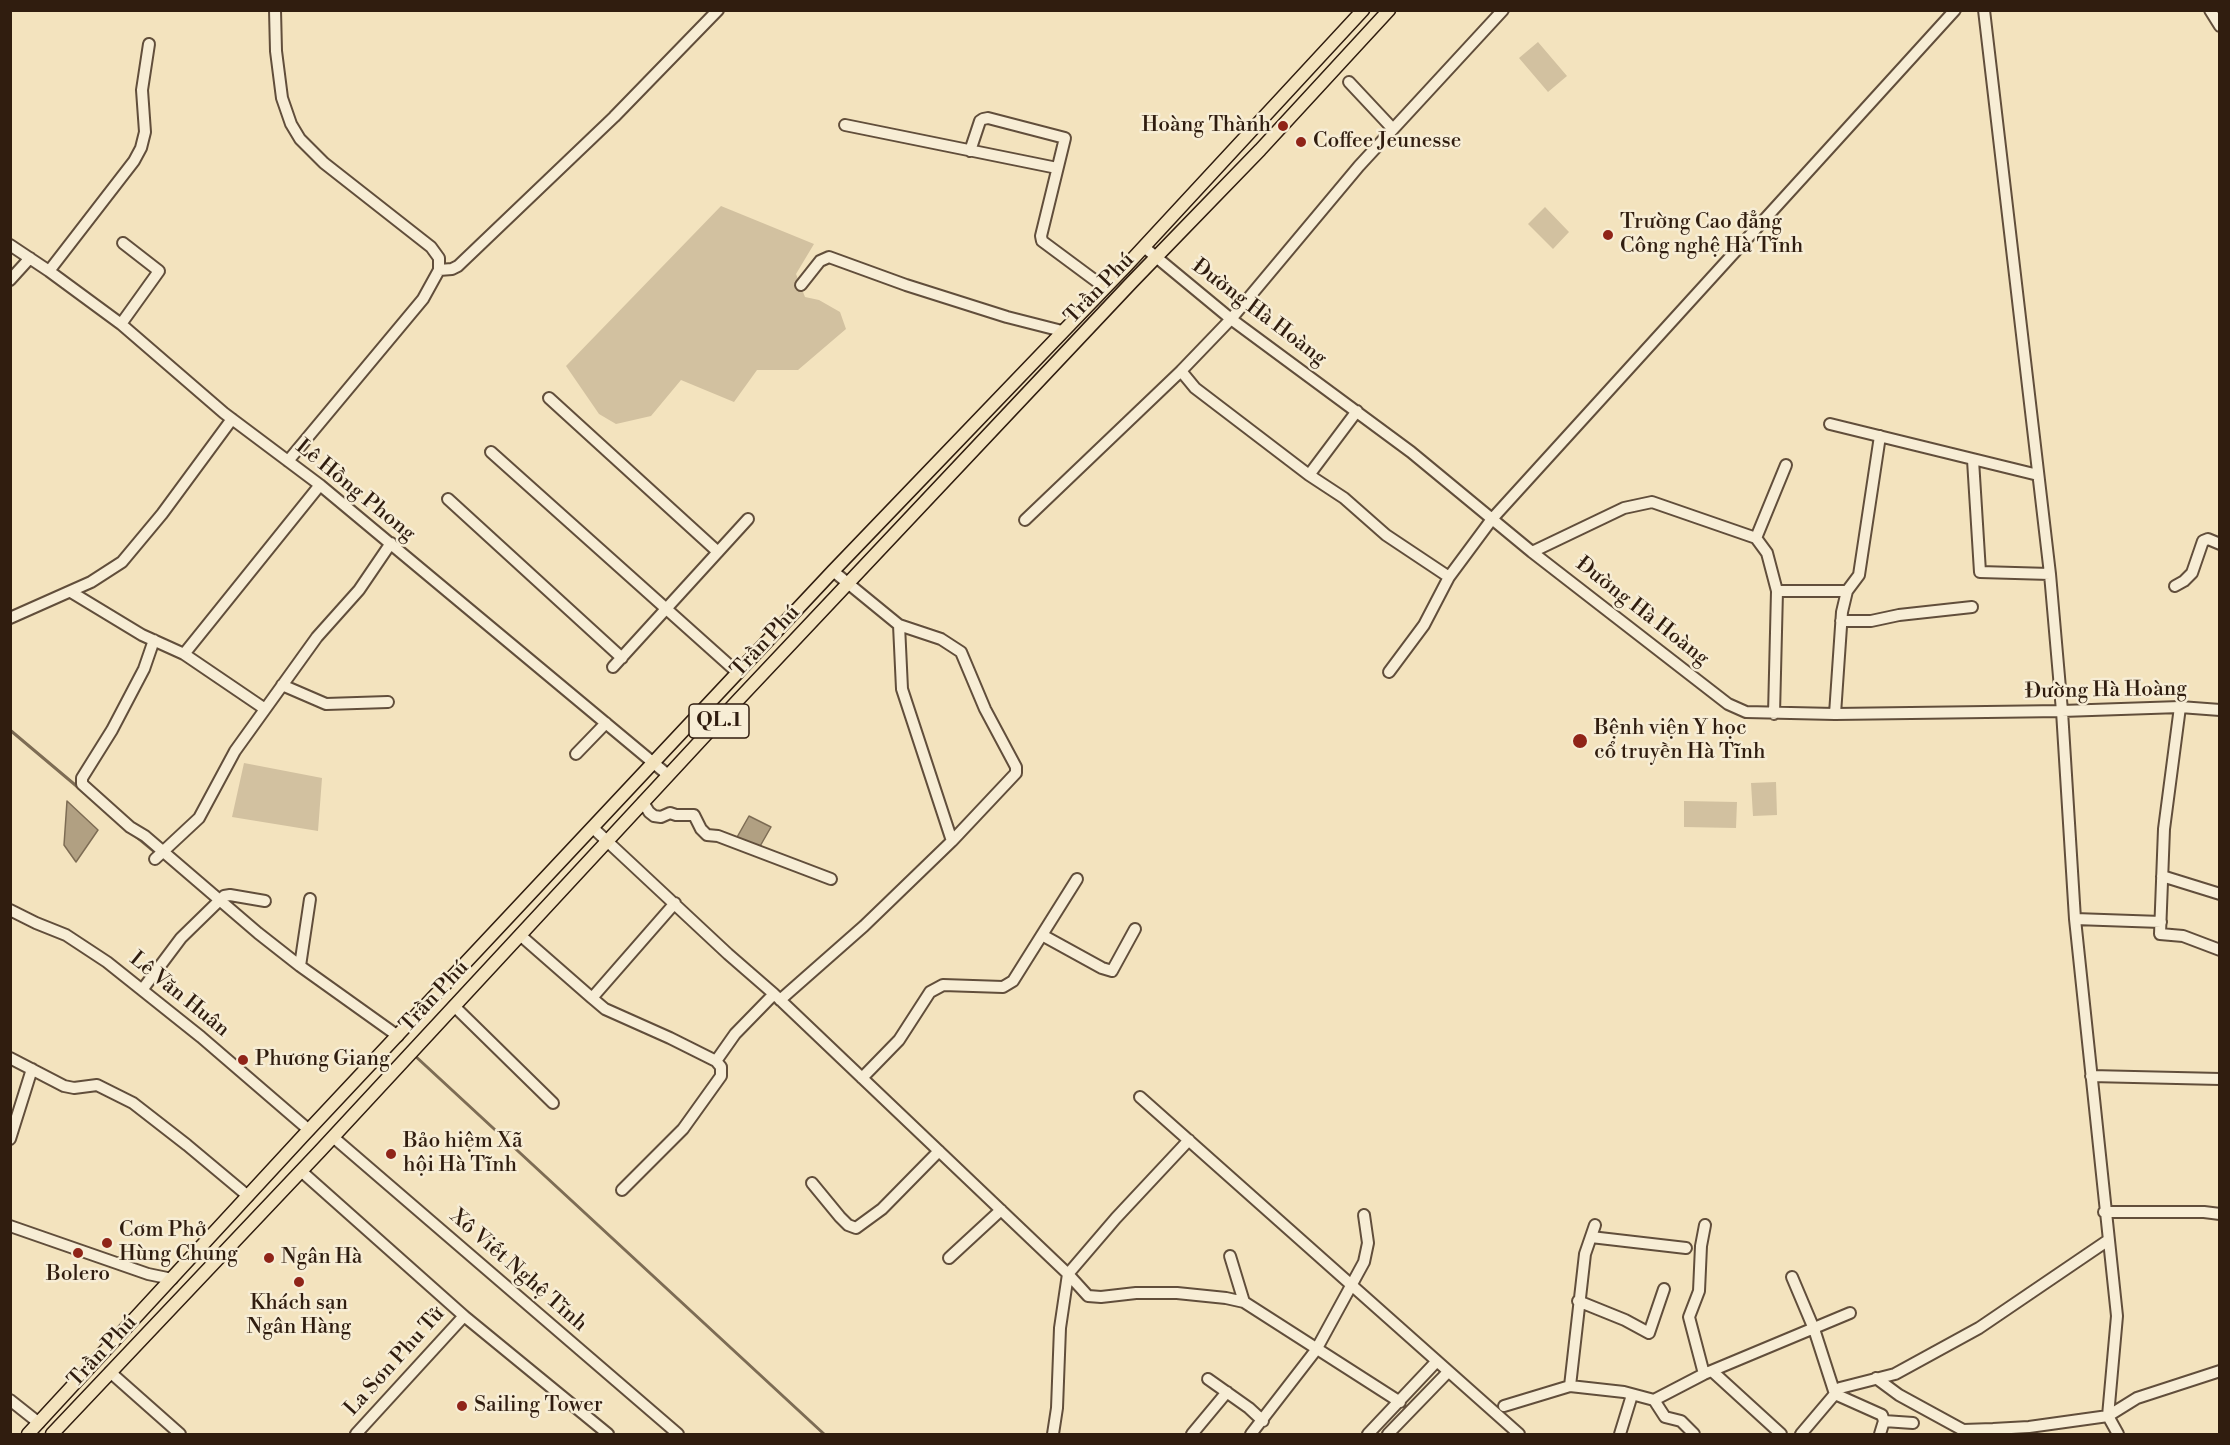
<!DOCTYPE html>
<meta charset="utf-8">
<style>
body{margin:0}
#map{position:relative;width:2230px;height:1445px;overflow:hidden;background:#f3e3be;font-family:"Libre Bodoni",serif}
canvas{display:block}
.frame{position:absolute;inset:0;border:12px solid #301d0f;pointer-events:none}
</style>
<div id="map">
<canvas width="2230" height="1445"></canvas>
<div class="frame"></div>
</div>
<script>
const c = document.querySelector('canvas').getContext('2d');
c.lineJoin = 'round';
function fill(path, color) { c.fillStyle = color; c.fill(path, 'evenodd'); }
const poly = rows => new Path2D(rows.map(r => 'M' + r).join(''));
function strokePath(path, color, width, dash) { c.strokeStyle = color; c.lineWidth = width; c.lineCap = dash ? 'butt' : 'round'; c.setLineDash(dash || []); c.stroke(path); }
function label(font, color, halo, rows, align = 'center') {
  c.font = font + ' "Libre Bodoni",serif'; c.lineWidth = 5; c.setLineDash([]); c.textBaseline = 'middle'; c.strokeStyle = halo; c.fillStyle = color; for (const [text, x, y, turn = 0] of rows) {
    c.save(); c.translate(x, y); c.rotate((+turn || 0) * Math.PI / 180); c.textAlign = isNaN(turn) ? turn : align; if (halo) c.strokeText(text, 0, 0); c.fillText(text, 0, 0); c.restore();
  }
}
const green = poly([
 [1538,42,1567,76,1548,92,1519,58],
 [721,206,814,244,796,274,805,297,819,300,840,312,846,329,798,370,757,370,734,402,681,380,651,416,616,424,599,414,566,366],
 [1545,207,1569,232,1553,249,1528,224],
 [244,763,322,778,318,831,232,817],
 [1776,782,1777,815,1753,816,1751,783],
 [1684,801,1737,802,1736,828,1684,827]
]);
const water = poly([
 [67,801,98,830,76,862,64,845,67,801],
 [749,816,771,827,759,848,736,839,749,816]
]);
const stream = poly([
 [10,730,80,789],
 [133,834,156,853],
 [413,1054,824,1434]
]);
const minor = poly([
 [275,10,276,51,282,98,291,124,300,139,324,163,431,247,439,258,439,270,423,299,288,461],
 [1984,10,2050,574,2062,711,2075,919,2117,1316,2108,1416,2118,1434],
 [2210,10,2220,26],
 [1349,82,1393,129],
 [845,125,1057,168],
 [970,151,980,121,983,119,988,118,1065,138,1041,236,1042,241,1104,287],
 [10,245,49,271,121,324,224,413,320,485,668,775],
 [1144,247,1231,319,1411,452,1532,552,1728,704,1746,712,1835,714,2062,711,2180,707,2220,710],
 [439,270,452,269,458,266,614,117,718,10],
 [49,271,134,161,141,148,145,132,142,90,149,44],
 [10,280,30,258],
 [801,285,820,261,829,257,906,285,1007,317,1062,331],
 [121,324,159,271,123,243],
 [1181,371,1195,388,1309,475,1344,498,1386,535,1449,577],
 [549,398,718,552],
 [1830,424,2038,475],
 [491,452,738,673],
 [1973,460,1980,572,2050,574],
 [1309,475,1357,411],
 [448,499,622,658],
 [1025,520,1181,371,1231,319,1359,166,1503,10],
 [1756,538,1786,465],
 [1532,552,1624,508,1652,502,1756,538,1767,553,1777,591,1774,714],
 [2175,586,2184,581,2192,573,2203,541,2208,539,2220,544],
 [1777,591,1847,591],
 [71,592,142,635,184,654,265,709],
 [10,618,91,582,122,562,162,514,232,419],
 [1841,621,1871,621,1899,615,1972,607],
 [899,625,941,639,961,652,985,709,1016,767,1016,773,952,841],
 [154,640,144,669,112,730,82,778,82,784,130,827,145,836,258,933,300,966,398,1036],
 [184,654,320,485],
 [613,667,748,519],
 [1389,672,1424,625,1449,577,1492,519,1955,10],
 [282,685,326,704,388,702],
 [2180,707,2164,829,2160,934,2183,936,2220,950],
 [1835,714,1842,612,1847,591,1859,575,1880,436],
 [576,754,606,723],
 [643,802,649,812,654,816,661,817,670,813,676,815,694,815,701,829,707,835,718,836,831,879],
 [593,828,728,954,774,994,1068,1274,1060,1328,1057,1408,1053,1434],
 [155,859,199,818,235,751,317,637,359,590,391,543],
 [2162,876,2220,894],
 [10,910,36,923,66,935,107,962,201,1037,309,1130],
 [2075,919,2161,922],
 [520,935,592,998,675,903],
 [1042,935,1102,968,1112,971,1135,929],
 [300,966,310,899],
 [142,990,181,938,224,896,230,895,265,901],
 [592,998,605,1009,670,1038,716,1061,721,1067,721,1076,683,1129,622,1190],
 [780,1000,864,926,952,841,902,689,899,625,833,571],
 [454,1006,553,1103],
 [10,1058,64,1086,74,1088,97,1085,133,1103,187,1145,248,1196],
 [716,1061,735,1034,774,994],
 [2091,1076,2220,1079],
 [862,1078,899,1040,930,992,943,985,1003,987,1013,981,1077,879],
 [1140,1097,1519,1434],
 [333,1137,678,1434],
 [10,1139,32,1069],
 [1189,1140,1116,1218,1068,1274,1088,1296,1101,1297,1136,1293,1177,1293,1226,1298,1244,1302,1400,1402],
 [301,1171,464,1316,608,1434],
 [812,1183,840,1217,848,1225,856,1228,882,1209,939,1151],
 [2104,1212,2204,1212,2220,1214],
 [10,1226,148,1274,172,1279],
 [1591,1237,1686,1248],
 [1230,1256,1244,1302],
 [949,1258,1001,1210],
 [1792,1277,1814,1329,1835,1394,1882,1415,1884,1421,1880,1434],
 [1578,1301,1625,1320,1649,1333,1664,1289],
 [1712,1371,1781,1434],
 [110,1372,180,1434],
 [1704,1374,1689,1317,1699,1291,1701,1246,1705,1225],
 [1876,1378,1899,1395,1963,1430,1993,1429,2029,1427,2108,1416,2137,1398,2220,1371],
 [1208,1379,1249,1408,1263,1421],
 [1570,1386,1585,1254,1595,1225],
 [10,1400,39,1423],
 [1654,1400,1704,1374,1850,1313],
 [1504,1406,1570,1386,1624,1392,1654,1400,1665,1417,1681,1421,1694,1434],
 [1884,1421,1913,1423],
 [356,1434,464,1316],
 [1192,1434,1227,1392],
 [1251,1434,1316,1350,1364,1262,1368,1243,1364,1215],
 [1368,1434,1436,1362],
 [1388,1434,1448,1372],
 [1620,1434,1632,1395],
 [1801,1434,1840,1388,1895,1374,1979,1328,2107,1241]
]);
const major = poly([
 [28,1434,303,1136,833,571,1127,265,1363,10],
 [52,1434,320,1151,739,699,1132,282,1260,150,1389,10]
]);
const markers = [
 [1283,126,6,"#8f2418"],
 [1301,142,6,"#8f2418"],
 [1608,235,6,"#8f2418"],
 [1580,741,8,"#8f2418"],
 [243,1060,6,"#8f2418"],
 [391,1154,6,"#8f2418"],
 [107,1243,6,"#8f2418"],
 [78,1253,6,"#8f2418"],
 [269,1258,6,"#8f2418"],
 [299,1282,6,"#8f2418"],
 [462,1406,6,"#8f2418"]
];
const shields = [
 [719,721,60]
];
const shieldNames = [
 ["QL.1",719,721]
];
const poiNames = [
 ["Hoàng Thành",1271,126,"right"],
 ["Coffee Jeunesse",1313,142],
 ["Trường Cao đẳng",1620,223],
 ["Công nghệ Hà Tĩnh",1620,247],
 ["Bệnh viện Y học",1594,729],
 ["cổ truyền Hà Tĩnh",1594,753],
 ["Phương Giang",255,1060],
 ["Bảo hiệm Xã",403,1142],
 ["hội Hà Tĩnh",403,1166],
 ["Cơm Phở",119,1231],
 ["Hùng Chung",119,1255],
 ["Ngân Hà",281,1258],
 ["Bolero",78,1275,"center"],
 ["Khách sạn",299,1304,"center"],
 ["Ngân Hàng",299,1328,"center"],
 ["Sailing Tower",474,1406]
];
const streetNames = [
 ["Trần Phú",1100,289,-46],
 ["Đường Hà Hoàng",1259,313,37],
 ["Lê Hồng Phong",355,491,39],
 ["Đường Hà Hoàng",1642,612,38],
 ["Trần Phú",766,642,-47],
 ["Đường Hà Hoàng",2106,691,-1],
 ["Lê Văn Huân",179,995,39],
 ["Trần Phú",435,997,-47],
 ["Xô Viết Nghệ Tĩnh",518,1271,41],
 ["Trần Phú",103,1352,-47],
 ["La Sơn Phu Tử",395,1362,-48]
];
fill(green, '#d2c1a0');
fill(water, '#b1a082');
strokePath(water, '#7d6c54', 1.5);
strokePath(stream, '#7d6c54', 3);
strokePath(minor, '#614e3b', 14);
strokePath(major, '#301d0f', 15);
strokePath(minor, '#f7edd5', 10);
strokePath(major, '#f3e3be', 12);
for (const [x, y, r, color] of markers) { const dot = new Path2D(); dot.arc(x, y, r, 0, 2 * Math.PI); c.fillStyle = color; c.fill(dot); strokePath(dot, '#f7edd5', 2); }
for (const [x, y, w] of shields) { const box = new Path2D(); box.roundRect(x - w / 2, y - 17, w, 34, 4.5); c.fillStyle = '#f7edd5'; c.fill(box); strokePath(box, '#301d0f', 1.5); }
label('bold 20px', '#301d0f', null, shieldNames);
label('21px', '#301d0f', '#f7edd5', poiNames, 'left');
label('21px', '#301d0f', '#f7edd5', streetNames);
</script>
